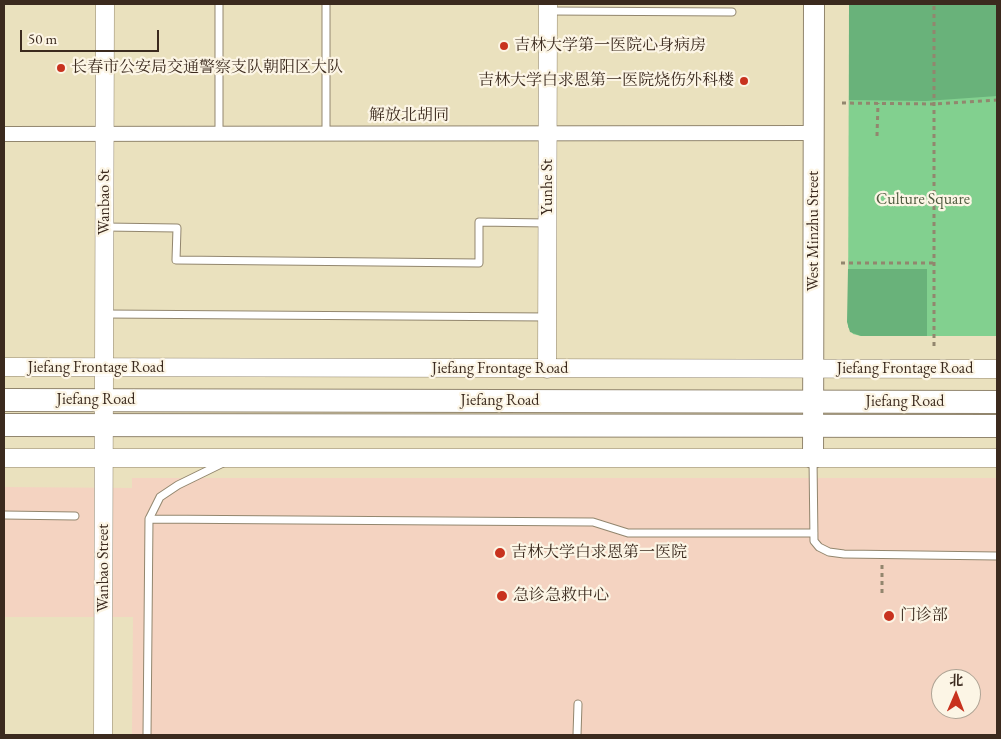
<!DOCTYPE html>
<meta charset="utf-8">
<style>
body{margin:0}
#map{position:relative;width:1001px;height:739px;overflow:hidden;background:#eae1be;font-family:"EB Garamond","Noto Serif SC",serif}
canvas{display:block}
.frame{position:absolute;inset:0;border:5px solid #3b2a1e;pointer-events:none}
.north{position:absolute;left:931px;top:669px;width:50px;height:50px;box-sizing:border-box;background:#fcf5e5;border:1px solid #afa495;border-radius:50%;rotate:1deg;font-size:14px;font-weight:700;line-height:20px;text-align:center;color:#3b2a1e}
.north::after{content:'';display:block;margin:auto;width:18px;height:22px;background:#c8321e;clip-path:polygon(50% 0,100% 100%,50% 72%,0 100%)}
.scale{position:absolute;left:20px;top:30px;width:139px;height:22px;box-sizing:border-box;border:2px solid #3b2a1e;border-top:0;padding-left:6px;font-size:15px;line-height:18px;white-space:nowrap;color:#3b2a1e;-webkit-text-stroke:4px #fcf5e5;paint-order:stroke}
</style>
<div id="map">
<canvas width="1001" height="739"></canvas>
<div class="frame"></div>
<div class="north">北</div>
<div class="scale">50 m</div>
</div>
<script>
const c = document.querySelector('canvas').getContext('2d');
c.lineJoin = 'round';
function fill(path, color) { c.fillStyle = color; c.fill(path, 'evenodd'); }
const poly = rows => new Path2D(rows.map(r => 'M' + r).join(''));
function strokePath(path, color, width, dash) { c.strokeStyle = color; c.lineWidth = width; c.lineCap = dash ? 'butt' : 'round'; c.setLineDash(dash || []); c.stroke(path); }
function label(font, color, halo, rows, align = 'center') {
  c.font = font + ' "EB Garamond","Noto Serif SC",serif'; c.lineWidth = 4.5; c.setLineDash([]); c.textBaseline = 'middle'; c.strokeStyle = halo; c.fillStyle = color; for (const [text, x, y, turn = 0] of rows) {
    c.save(); c.translate(x, y); c.rotate((+turn || 0) * Math.PI / 180); c.textAlign = isNaN(turn) ? turn : align; if (halo) c.strokeText(text, 0, 0); c.fillText(text, 0, 0); c.restore();
  }
}
const built = poly([
 [132,478,997,478,997,735,132,735,133,617,4,617,4,487,132,488],
 [941,679,971,679,971,709,941,709]
]);
const green = poly([
 [849,4,997,4,997,336,861,336,853,334,848,327]
]);
const forest = poly([
 [849,4,997,4,997,96,926,101,849,100],
 [848,269,927,269,927,336,861,336,850,332,847,322]
]);
const path = poly([
 [842,103,934,104,997,100],
 [877,136,878,103],
 [841,263,934,263],
 [934,346,934,4],
 [882,593,882,565]
]);
const service = poly([
 [326,4,326,134],
 [549,11,732,12],
 [219,135,219,4],
 [105,227,177,228,176,260,479,263,479,222,547,223],
 [105,314,547,317],
 [813,459,814,541,819,547,829,552,844,554,997,556],
 [4,515,75,516],
 [149,519,593,522,628,533,814,533],
 [147,735,149,519,160,497,178,485,223,463],
 [577,735,578,704]
]);
const minor = poly([
 [4,134,814,133]
]);
const tertiary = poly([
 [4,367,997,369],
 [547,369,548,4],
 [4,458,997,458],
 [103,735,105,4]
]);
const secondary = poly([
 [813,458,814,4]
]);
const primary = poly([
 [4,400,997,402],
 [4,425,997,426]
]);
const markers = [
 [504,46,5,"#c8321e"],
 [61,68,5,"#c8321e"],
 [744,81,5,"#c8321e"],
 [500,553,6,"#c8321e"],
 [502,596,6,"#c8321e"],
 [889,616,6,"#c8321e"]
];
const poiNames = [
 ["吉林大学第一医院心身病房",514,46],
 ["长春市公安局交通警察支队朝阳区大队",71,68],
 ["吉林大学白求恩第一医院烧伤外科楼",734,81,"right"],
 ["吉林大学白求恩第一医院",511,553],
 ["急诊急救中心",513,596],
 ["门诊部",900,616]
];
const streetNames = [
 ["解放北胡同",409,116],
 ["Yunhe St",548,187,-90],
 ["Wanbao St",105,202,-90],
 ["West Minzhu Street",814,231,-90],
 ["Jiefang Frontage Road",96,368],
 ["Jiefang Frontage Road",500,369],
 ["Jiefang Frontage Road",905,369],
 ["Jiefang Road",96,400],
 ["Jiefang Road",500,401],
 ["Jiefang Road",905,402],
 ["Wanbao Street",104,568,-90]
];
const parkNames = [
 ["Culture Square",923,200]
];
fill(built, '#f4d3c1');
fill(green, '#82d08f');
fill(forest, '#69b27a');
strokePath(service, '#92866e', 9);
strokePath(minor, '#92866e', 16);
strokePath(tertiary, '#92866e', 19);
strokePath(secondary, '#92866e', 22);
strokePath(primary, '#92866e', 24);
strokePath(path, '#92866e', 3, [4, 4]);
strokePath(service, '#fff', 7);
strokePath(minor, '#fff', 14);
strokePath(tertiary, '#fff', 18);
strokePath(secondary, '#fff', 20);
strokePath(primary, '#fff', 22);
for (const [x, y, r, color] of markers) { const dot = new Path2D(); dot.arc(x, y, r, 0, 2 * Math.PI); c.fillStyle = color; c.fill(dot); strokePath(dot, '#fcf5e5', 2); }
label('16px', '#3b2a1e', '#fcf5e5', poiNames, 'left');
label('16px', '#3b2a1e', '#fcf5e5', streetNames);
label('16px', '#505c40', '#fcf5e5', parkNames);
</script>
